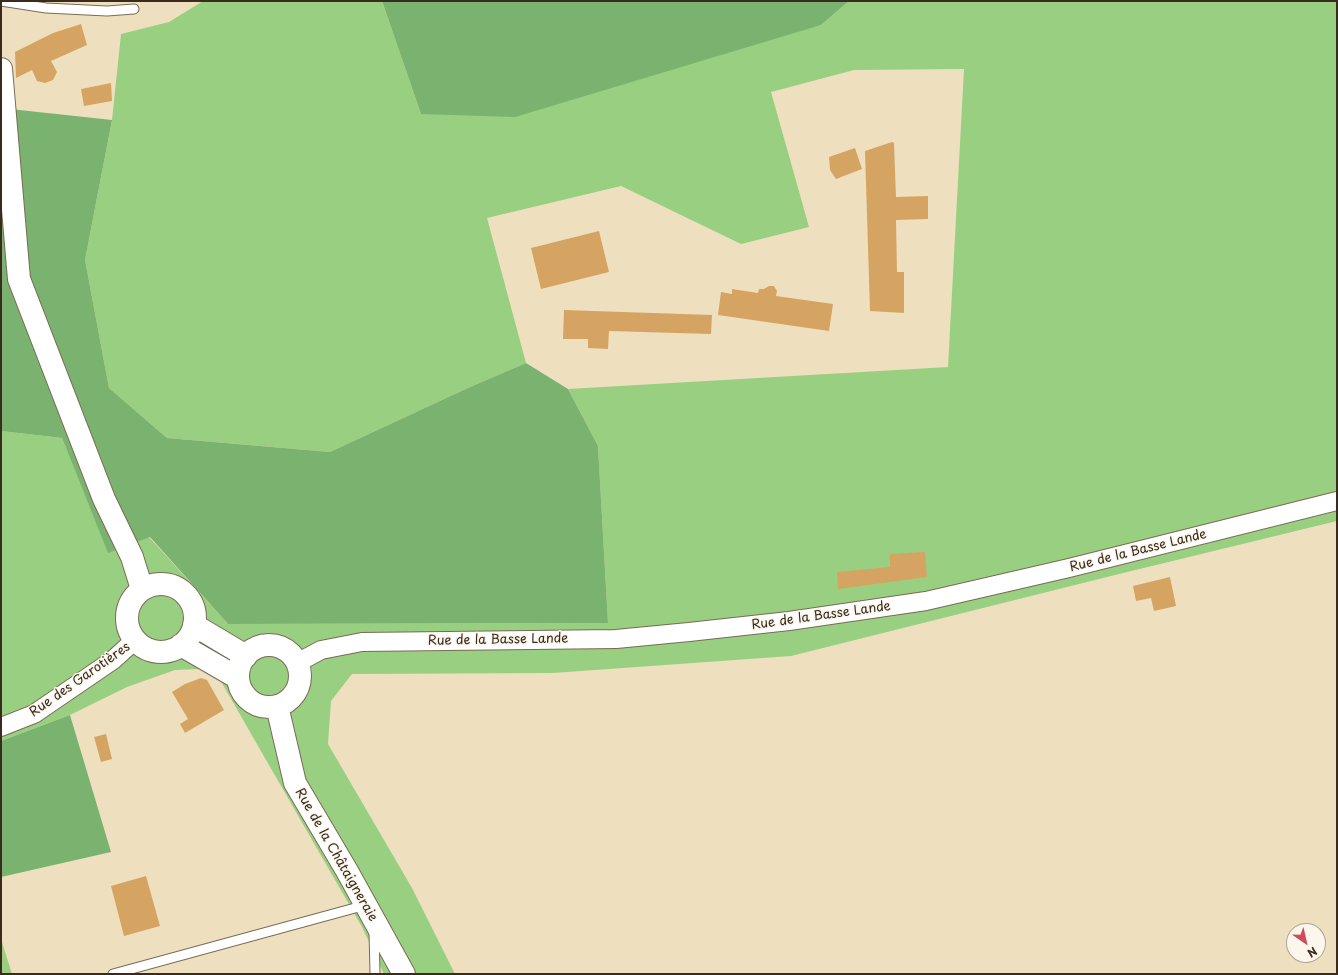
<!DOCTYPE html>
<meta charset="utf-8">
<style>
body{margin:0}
#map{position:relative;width:1338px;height:975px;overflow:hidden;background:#eee0bf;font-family:"Playpen Sans",sans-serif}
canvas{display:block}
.frame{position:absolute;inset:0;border:2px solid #3b2a1e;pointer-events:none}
.north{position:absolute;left:1286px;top:923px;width:40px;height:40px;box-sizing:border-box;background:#fbf7ec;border:1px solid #aea59a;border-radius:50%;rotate:146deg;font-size:11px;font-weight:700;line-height:16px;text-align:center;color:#3b2a1e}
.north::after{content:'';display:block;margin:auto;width:14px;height:18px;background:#d1495b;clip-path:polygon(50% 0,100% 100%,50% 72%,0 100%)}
</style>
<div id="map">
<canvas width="1338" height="975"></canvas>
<div class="frame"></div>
<div class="north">N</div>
</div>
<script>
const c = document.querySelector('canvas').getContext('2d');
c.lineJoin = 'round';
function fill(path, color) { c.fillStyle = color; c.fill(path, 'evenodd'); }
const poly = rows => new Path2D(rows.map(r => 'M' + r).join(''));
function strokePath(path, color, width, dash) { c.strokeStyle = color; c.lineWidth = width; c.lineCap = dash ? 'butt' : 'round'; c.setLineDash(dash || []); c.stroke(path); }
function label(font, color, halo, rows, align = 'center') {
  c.font = font + ' "Playpen Sans",sans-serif'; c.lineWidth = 3; c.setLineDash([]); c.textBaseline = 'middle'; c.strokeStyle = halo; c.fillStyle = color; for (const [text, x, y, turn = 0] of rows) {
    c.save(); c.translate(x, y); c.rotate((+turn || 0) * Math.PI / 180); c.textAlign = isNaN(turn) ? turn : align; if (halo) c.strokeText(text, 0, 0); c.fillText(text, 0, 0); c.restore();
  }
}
const green = poly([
 [203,1,382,1,421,114,821,25,849,1,1337,1,1337,521,1115,575,791,656,553,673,352,674,331,701,328,744,412,888,455,974,384,974,362,927,219,678,201,669,175,670,127,687,70,715,1,741,1,431,62,438,108,552,149,537,228,624,608,623,598,446,568,389,948,367,964,69,854,70,771,92,809,227,741,244,621,186,487,218,526,363,470,387,330,452,167,438,109,388,85,260,112,120,121,34,169,22],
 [1,939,12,974,1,974]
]);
const forest = poly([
 [382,1,849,1,821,25,515,117,421,114],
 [1,108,112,120,85,260,109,388,167,438,330,452,470,387,526,363,568,389,598,446,608,623,228,624,150,537,108,553,62,438,1,431],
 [70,715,111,852,1,877,1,741]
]);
const building = poly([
 [81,24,87,45,51,61,57,72,53,80,45,83,37,81,32,70,16,78,15,52,53,33],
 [111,83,112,101,84,106,81,89],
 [892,142,894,143,896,197,928,196,928,219,896,220,897,272,904,272,904,313,870,311,865,151],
 [855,148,862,169,836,179,830,170,829,157],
 [599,231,609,272,541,289,531,248],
 [769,286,774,286,777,291,776,296,833,304,829,331,718,315,721,292,732,294,732,289,758,293,759,289,764,289],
 [564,310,712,315,711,334,609,331,608,349,588,348,588,339,563,339],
 [923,552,925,552,927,577,838,589,837,572,890,567,890,554],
 [1170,577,1176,606,1154,611,1151,598,1136,601,1133,586],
 [201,678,207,680,224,710,185,733,180,724,188,719,172,692,185,684],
 [106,734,112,759,101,762,94,737],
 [146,876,160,926,124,936,111,886]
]);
const service = poly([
 [1,1,46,8,107,11,134,9],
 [374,931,375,974],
 [113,974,366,905]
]);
const minor = poly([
 [297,663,321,650,362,642,616,639,689,632,789,621,926,601,1069,568,1337,501],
 [1,727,34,714,113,660,135,640]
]);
const tertiary = poly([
 [1,69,19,279,104,499,132,557,142,589],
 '127 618a34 34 0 1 1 68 0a34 34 0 1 1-68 0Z',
 [194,625,246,656],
 [181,645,238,678],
 '238 676a31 31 0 1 1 62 0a31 31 0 1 1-62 0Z',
 [277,706,295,783,347,871,404,974]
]);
const streetNames = [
 ["Rue de la Basse Lande",1138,551,-14],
 ["Rue de la Basse Lande",821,616,-8],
 ["Rue de la Basse Lande",498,640,-1],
 ["Rue des Garotières",80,680,-35],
 ["Rue de la Châtaigneraie",336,855,60]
];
fill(green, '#99cf81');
fill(forest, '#7ab26f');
fill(building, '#d5a463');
strokePath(service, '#7a6a56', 11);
strokePath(minor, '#7a6a56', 20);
strokePath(tertiary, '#7a6a56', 24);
strokePath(service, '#fff', 9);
strokePath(minor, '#fff', 18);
strokePath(tertiary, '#fff', 22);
label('13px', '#3b2a1e', '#fbf7ec', streetNames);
</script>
